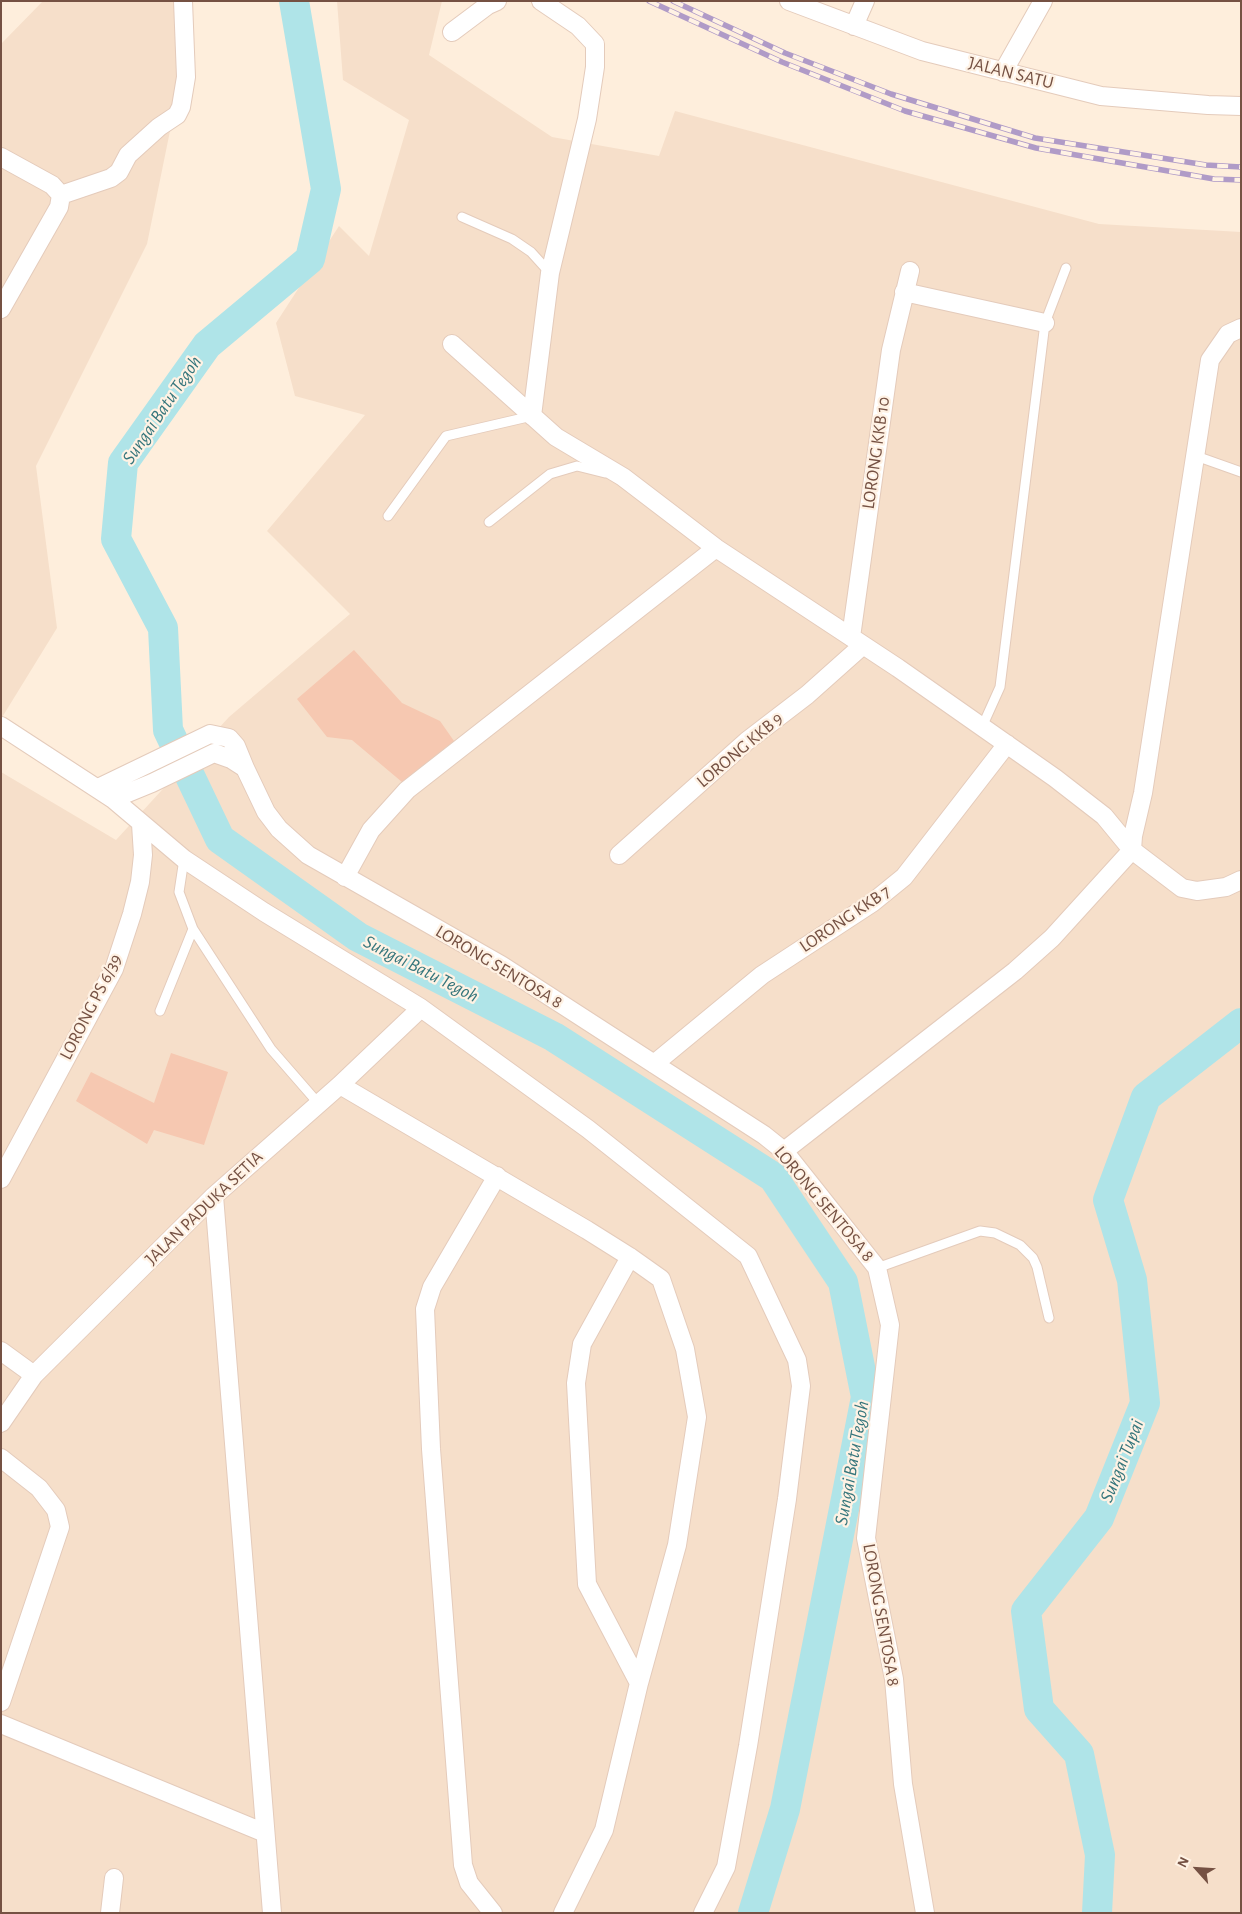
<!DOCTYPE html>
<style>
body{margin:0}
#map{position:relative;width:1242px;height:1914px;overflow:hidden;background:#feeedc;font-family:"Alegreya Sans",sans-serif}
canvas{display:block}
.frame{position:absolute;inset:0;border:2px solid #755143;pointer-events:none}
.north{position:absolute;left:1172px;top:1844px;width:50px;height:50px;-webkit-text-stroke:4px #fff2e4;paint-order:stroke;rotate:296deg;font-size:14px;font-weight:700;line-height:20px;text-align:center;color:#755143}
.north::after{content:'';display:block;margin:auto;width:18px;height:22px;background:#755143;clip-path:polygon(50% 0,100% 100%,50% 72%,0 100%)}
</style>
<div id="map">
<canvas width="1242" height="1914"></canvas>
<div class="frame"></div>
<div class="north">N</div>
</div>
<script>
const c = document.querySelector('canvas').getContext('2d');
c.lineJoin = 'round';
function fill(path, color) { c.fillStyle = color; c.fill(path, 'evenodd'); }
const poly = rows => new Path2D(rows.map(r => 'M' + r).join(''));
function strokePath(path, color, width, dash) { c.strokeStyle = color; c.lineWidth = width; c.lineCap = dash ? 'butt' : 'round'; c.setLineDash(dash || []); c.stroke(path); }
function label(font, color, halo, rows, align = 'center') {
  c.font = font + ' "Alegreya Sans",sans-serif'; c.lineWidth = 4.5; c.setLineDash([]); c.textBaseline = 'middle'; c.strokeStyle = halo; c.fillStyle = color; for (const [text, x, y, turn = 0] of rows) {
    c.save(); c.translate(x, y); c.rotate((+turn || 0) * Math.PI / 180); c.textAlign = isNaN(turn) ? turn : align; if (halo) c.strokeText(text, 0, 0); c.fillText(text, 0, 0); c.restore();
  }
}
const residential = poly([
 [43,1,190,1,182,72,147,244,36,466,57,628,1,719,1,44],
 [337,1,442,1,429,55,552,137,659,156,675,111,1099,224,1241,232,1241,1913,1,1913,1,772,116,840,229,717,350,614,267,531,365,415,295,396,276,323,339,226,369,256,409,120,343,80]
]);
const river = poly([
 [294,1,326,189,310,259,207,345,123,463,116,539,163,628,168,730,220,839,358,937,554,1037,773,1177,843,1282,866,1397,785,1809,753,1913],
 [1097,1913,1100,1855,1079,1754,1039,1709,1026,1611,1099,1518,1145,1403,1132,1280,1108,1200,1146,1097,1241,1023]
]);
const building = poly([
 [354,650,402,703,440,721,454,741,402,782,352,740,327,737,297,699],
 [171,1053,228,1072,204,1145,154,1130,147,1144,76,1101,91,1072,154,1103]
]);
const lane = poly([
 [462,217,512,239,531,252,550,273],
 [1196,456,1241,472],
 [388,516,446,436,532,416],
 [489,522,550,474,577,466,605,473],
 [982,727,1000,687,1045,323,1066,268],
 [184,859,179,892,193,929,271,1049,318,1103],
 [160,1011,193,929],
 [877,1268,980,1231,995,1233,1020,1245,1033,1258,1037,1267,1049,1318]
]);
const street = poly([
 [789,1,922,51,1101,96,1208,105,1241,106],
 [854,26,865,1],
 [452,32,488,5,497,1],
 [1003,72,1043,1],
 [1,157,52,185,61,195,59,207,1,309],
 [61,195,111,178,119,172,128,155,159,127,177,115,181,107,186,77,183,1],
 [904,292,1045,323],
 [452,344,556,437,623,477,716,548,898,668,1055,778,1104,816,1132,850,1182,888,1197,891,1226,887,1241,880],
 [532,416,550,273,587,119,595,67,595,44,578,26,541,1],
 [851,637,891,350,910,271],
 [1,726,113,799,184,859,264,912,421,1008,588,1129,748,1256,797,1360,801,1386,787,1499,748,1746,726,1867,703,1913],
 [98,788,210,734,229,738,236,746,245,768,266,812,279,829,308,855,501,965,764,1135,784,1151,877,1268,890,1325,866,1538,894,1679,903,1784,925,1913],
 [113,799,152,783,214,753,231,759,245,768],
 [619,855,747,741,807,695,862,646],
 [345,877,371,830,407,790,716,548],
 [654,1064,762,975,872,903,904,877,1007,744],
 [340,1085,587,1230,630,1257,661,1279,685,1349,697,1417,677,1545,639,1683,604,1830,563,1913],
 [784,1151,1015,971,1052,938,1132,850,1133,836,1143,793,1210,360,1228,334,1241,328],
 [1,1179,114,969,132,914,140,882,143,855,141,824],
 [214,1196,272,1913],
 [630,1257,582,1344,576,1383,587,1584,639,1683],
 [1,1351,34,1375],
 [1,1423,34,1375,214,1196,340,1085,421,1008],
 [1,1458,39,1488,56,1510,60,1527,1,1702],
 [1,1724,265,1833],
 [110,1913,114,1878],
 [493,1913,469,1883,463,1865,431,1449,425,1309,432,1287,497,1176]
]);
const rail = poly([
 [649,1,782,62,905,111,1036,148,1214,179,1241,180],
 [673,1,785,53,891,94,1035,138,1206,165,1241,167]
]);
const streetNames = [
 ["JALAN SATU",1011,73,14],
 ["LORONG KKB 10",876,453,-82],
 ["LORONG KKB 9",740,750,-40],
 ["LORONG KKB 7",845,919,-34],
 ["LORONG SENTOSA 8",499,967,31],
 ["LORONG PS 6/39",91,1007,-63],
 ["LORONG SENTOSA 8",824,1204,50],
 ["JALAN PADUKA SETIA",204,1208,-44],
 ["LORONG SENTOSA 8",881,1615,80]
];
const waterNames = [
 ["Sungai Batu Tegoh",162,410,-56],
 ["Sungai Batu Tegoh",421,969,27],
 ["Sungai Tupai",1122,1461,-68],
 ["Sungai Batu Tegoh",852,1463,-80]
];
fill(residential, '#f6dfca');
strokePath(river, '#afe4e8', 30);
fill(building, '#f6c8b1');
strokePath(lane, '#e4cbbb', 11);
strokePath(street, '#e4cbbb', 20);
strokePath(lane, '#fff', 9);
strokePath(street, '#fff', 18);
strokePath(rail, '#b09bc7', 5.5);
strokePath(rail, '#fff2e4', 4, [11]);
label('18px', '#755143', '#fff2e4', streetNames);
label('italic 19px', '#36767c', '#fff2e4', waterNames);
</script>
